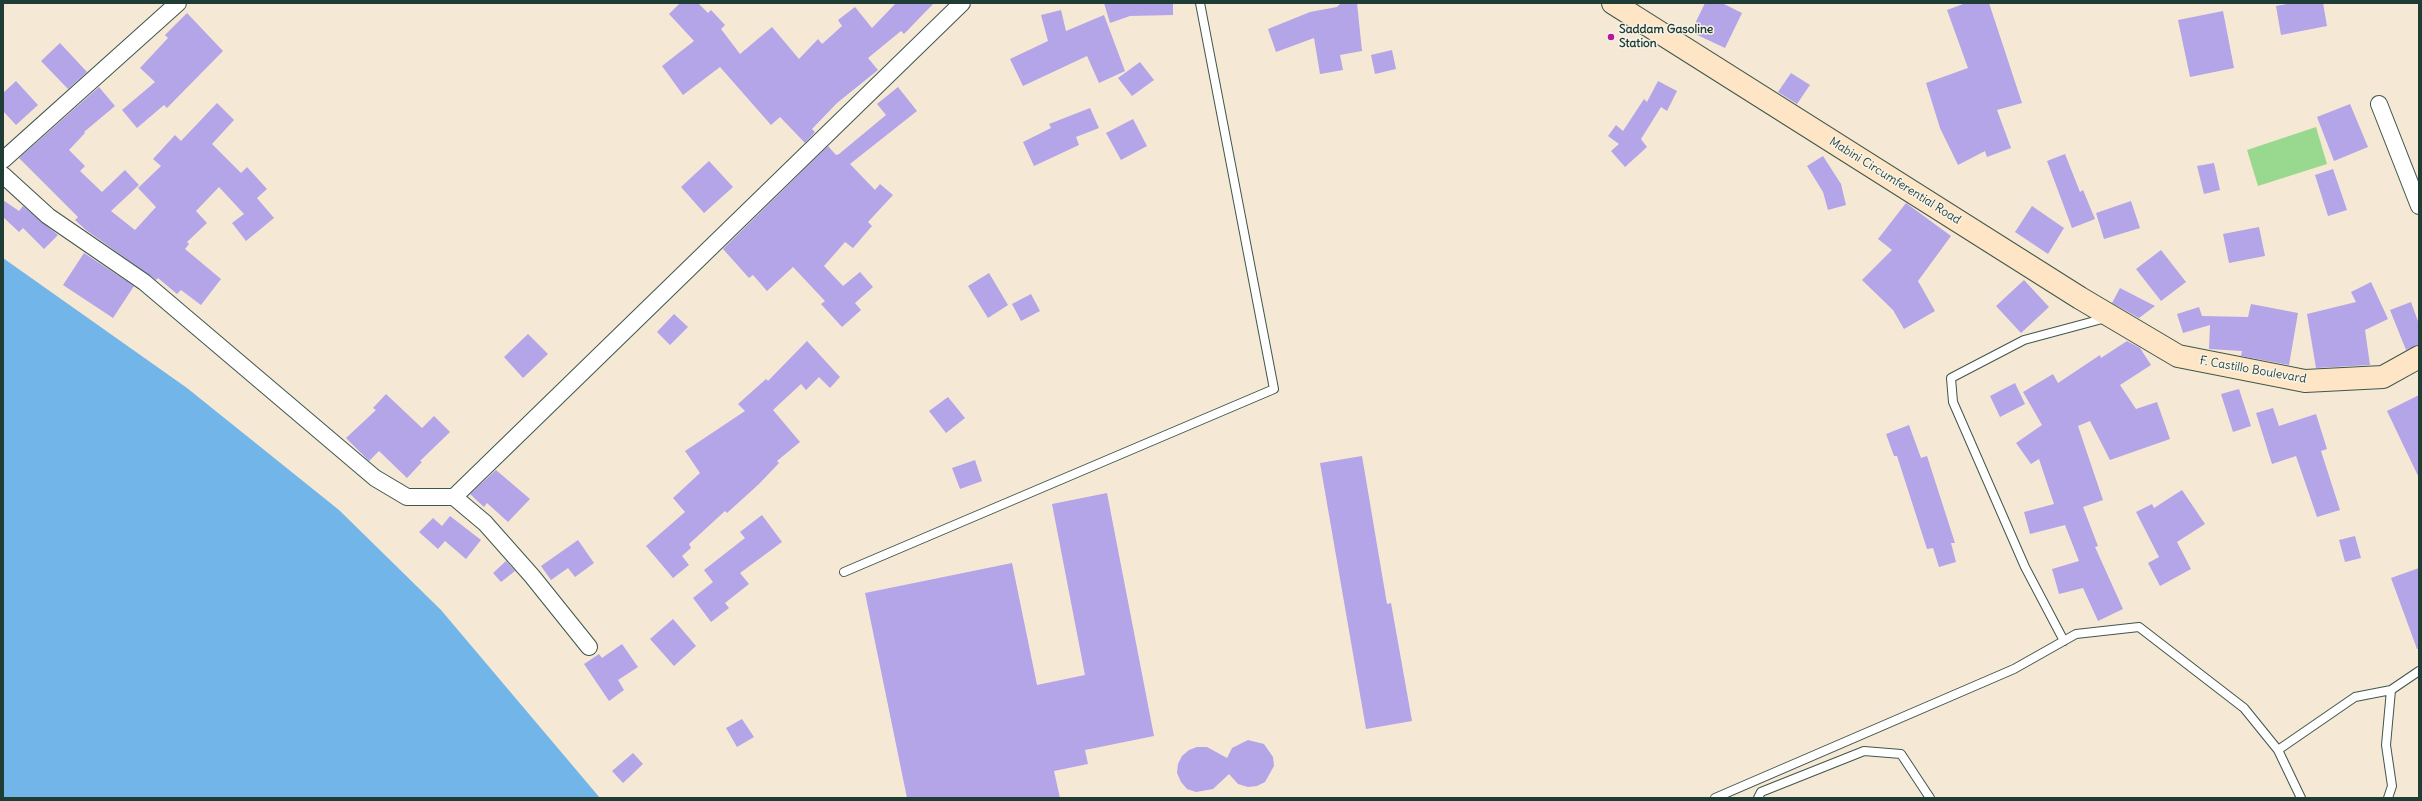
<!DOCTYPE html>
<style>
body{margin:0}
#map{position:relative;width:2422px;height:801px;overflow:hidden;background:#f5e9d5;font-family:Delius,sans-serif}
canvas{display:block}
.frame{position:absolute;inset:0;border:4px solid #1f3d34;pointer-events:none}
</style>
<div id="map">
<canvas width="2422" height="801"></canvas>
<div class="frame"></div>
</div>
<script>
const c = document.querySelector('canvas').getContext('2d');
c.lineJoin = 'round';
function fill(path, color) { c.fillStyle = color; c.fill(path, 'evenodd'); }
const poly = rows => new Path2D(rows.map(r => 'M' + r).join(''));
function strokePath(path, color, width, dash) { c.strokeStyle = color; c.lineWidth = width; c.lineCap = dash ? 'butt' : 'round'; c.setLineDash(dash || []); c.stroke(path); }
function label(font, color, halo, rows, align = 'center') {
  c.font = font + ' Delius,sans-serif'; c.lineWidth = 3; c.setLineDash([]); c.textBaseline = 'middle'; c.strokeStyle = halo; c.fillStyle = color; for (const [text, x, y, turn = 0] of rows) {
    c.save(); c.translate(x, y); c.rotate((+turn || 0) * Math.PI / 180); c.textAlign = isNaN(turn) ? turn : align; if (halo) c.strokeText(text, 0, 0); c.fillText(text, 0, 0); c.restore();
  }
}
const green = poly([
 [2316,127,2327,164,2258,186,2247,150]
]);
const water = poly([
 [3,258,187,388,339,510,441,610,600,798,3,798]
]);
const building = poly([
 [680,3,698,3,708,13,711,10,725,25,721,29,740,54,772,27,799,59,818,39,822,44,842,26,838,20,855,7,872,28,896,3,934,3,904,34,901,31,868,58,878,70,837,103,812,129,815,132,805,143,780,117,771,125,720,67,683,95,662,66,694,41,669,14],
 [1104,3,1173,3,1173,15,1130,16,1110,23],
 [1357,3,1362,51,1340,55,1343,70,1320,74,1314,38,1276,52,1268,29,1310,12,1337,7,1340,4],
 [1705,3,1722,3,1742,13,1725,48,1691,32],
 [1966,3,1989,3,2022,103,1997,110,2011,148,1987,157,1985,151,1958,165,1940,128,1926,83,1968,68,1947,10],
 [2293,3,2323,3,2327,26,2281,35,2276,6],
 [1061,10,1066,31,1104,15,1125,71,1099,83,1087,56,1023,86,1010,59,1048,41,1041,15],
 [2223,11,2234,68,2190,77,2178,20],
 [187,13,223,51,167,108,164,105,137,128,122,110,155,82,140,68,168,38,165,35],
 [60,43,87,72,68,89,41,61],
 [1392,50,1396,69,1375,74,1371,55],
 [1140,62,1154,80,1132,96,1118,78],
 [1791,73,1810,85,1797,104,1778,92],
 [16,81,38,105,16,125,3,111,3,93],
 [1658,81,1677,91,1667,111,1661,107,1641,139,1647,147,1625,167,1611,151,1619,144,1608,136,1616,125,1623,131,1644,99,1647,102],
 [99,87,115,106,84,132,85,133,69,150,85,166,80,171,102,192,125,170,139,185,111,211,135,230,156,207,138,188,161,166,153,159,175,135,181,141,217,103,234,120,212,144,241,173,247,167,267,189,257,198,274,218,246,241,232,223,244,214,219,187,196,211,207,223,187,242,189,244,185,249,221,279,201,305,181,290,177,294,158,278,156,280,86,230,75,220,78,217,19,158],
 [898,87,917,111,850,164,875,190,880,184,893,195,868,222,872,226,853,248,845,242,824,266,843,286,860,272,873,287,855,303,861,310,842,327,821,304,825,301,793,267,767,291,753,275,749,278,723,249,828,146,836,155,839,154,886,115,877,104],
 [2350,104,2368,147,2334,161,2317,117],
 [1090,108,1099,128,1076,137,1079,145,1034,166,1023,142,1051,128,1049,124],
 [1133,119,1147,146,1121,160,1106,133],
 [2065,154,2080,192,2083,190,2095,219,2072,228,2047,161],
 [1823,156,1841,184,1846,205,1828,210,1823,192,1807,166],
 [709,161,733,187,704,213,681,187],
 [2214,163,2220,190,2204,194,2197,166],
 [2333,169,2347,210,2328,216,2315,175],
 [3,200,19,211,23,206,58,235,44,249,23,228,19,232,3,217],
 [2131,201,2140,228,2104,239,2096,213],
 [1906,203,1951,236,1918,281,1935,311,1904,329,1893,310,1862,280,1892,250,1878,239],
 [2032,206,2064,228,2048,254,2015,232],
 [2259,227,2265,256,2229,263,2223,234],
 [2161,250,2186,282,2161,301,2136,269],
 [84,253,134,286,113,318,63,285],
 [989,273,1008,305,988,318,968,286],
 [2024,280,2049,307,2021,333,1996,306],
 [2371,282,2388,319,2365,330,2370,365,2316,368,2307,314,2356,302,2351,292],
 [2120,288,2155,306,2139,318,2112,303],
 [1031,294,1040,311,1021,321,1012,304],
 [2411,302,2419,324,2419,345,2406,350,2390,310],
 [2251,304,2298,313,2289,365,2241,356,2242,351,2209,349,2210,325,2183,333,2177,314,2199,307,2202,316,2248,317],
 [674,314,688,327,670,345,657,332],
 [528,334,548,354,523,378,504,357],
 [807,341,840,377,830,388,819,377,806,390,801,384,773,410,800,442,777,461,779,463,759,484,727,513,725,511,689,544,691,548,682,556,689,565,673,578,646,546,685,512,673,498,700,473,685,451,745,411,738,404,766,379,768,381],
 [2127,341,2140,348,2151,365,2120,385,2136,409,2157,402,2170,439,2110,460,2090,421,2078,426,2103,500,2083,507,2098,546,2095,547,2123,609,2098,621,2083,588,2059,594,2052,569,2079,561,2065,525,2030,534,2024,512,2054,504,2039,459,2031,464,2016,443,2042,425,2023,392,2053,374,2058,383,2100,355,2101,358],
 [2015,383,2025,404,2000,417,1990,396],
 [2239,389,2251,426,2233,432,2221,394],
 [386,394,422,428,434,416,450,432,420,461,422,462,407,478,379,451,369,461,346,438,376,410,373,408],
 [2419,395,2419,478,2387,411],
 [948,397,965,418,946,433,929,411],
 [2273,408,2279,426,2316,414,2327,449,2321,451,2340,510,2317,517,2296,456,2272,464,2256,413],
 [1909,425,1921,458,1927,456,1955,543,1951,543,1956,562,1939,567,1933,548,1927,549,1897,456,1894,456,1886,434],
 [1362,456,1387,604,1391,603,1412,721,1366,729,1320,463],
 [975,460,982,481,960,489,952,468],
 [496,470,530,499,508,522,487,503,484,507,470,494],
 [2182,490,2205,524,2177,542,2191,569,2160,586,2148,563,2159,557,2136,512,2152,504,2154,508],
 [1107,493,1154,736,1085,750,1088,764,1054,771,1060,798,907,798,865,593,1012,563,1037,685,1085,675,1052,504],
 [762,515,782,542,740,573,749,584,725,603,729,608,711,622,693,598,713,582,704,570,745,538,740,532],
 [450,516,481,540,466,559,445,541,438,549,419,532,433,518,442,526],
 [2355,536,2361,558,2345,562,2339,540],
 [578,540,594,563,575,577,568,568,551,580,541,566],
 [506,561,515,571,501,582,493,573],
 [2419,568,2419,649,2417,649,2391,578],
 [673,619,696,646,674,666,650,639],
 [622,644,638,667,618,680,624,690,609,701,584,664,599,654,602,658],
 [742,719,754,737,737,747,726,728],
 [1248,740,1264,744,1273,757,1274,766,1265,782,1257,786,1248,787,1238,784,1229,774,1213,789,1196,792,1187,789,1181,782,1177,773,1178,764,1182,756,1189,750,1197,747,1207,747,1227,758,1232,748],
 [633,753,643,764,623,783,612,771]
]);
const service = poly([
 [844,572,1274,389,1200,3],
 [2064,641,2025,567,1953,402,1951,378,2024,340,2106,318],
 [2278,750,2355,697,2391,690,2419,671],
 [1715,798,2014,669,2076,634,2139,627,2244,708,2278,750,2301,798],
 [1758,798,1761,792,1864,751,1901,754,1930,798],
 [2388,798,2392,786,2386,745,2391,690]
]);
const minor = poly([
 [2379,104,2419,206],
 [3,160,178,3],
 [3,175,48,216,144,282,375,478,407,497,454,497,485,523,532,576,589,647],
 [454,497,962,3]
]);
const secondary = poly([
 [1613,3,2080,298,2178,356,2305,381,2383,377,2419,357]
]);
const markers = [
 [1611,37,4,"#b5179e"]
];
const poiNames = [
 ["Saddam Gasoline",1619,30],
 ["Station",1619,44]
];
const streetNames = [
 ["Mabini Circumferential Road",1895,181,32],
 ["F. Castillo Boulevard",2253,370,10]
];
fill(green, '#99d98f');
fill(water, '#72b5e8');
fill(building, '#b4a4e8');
strokePath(service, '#3f574c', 10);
strokePath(minor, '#3f574c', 18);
strokePath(secondary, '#3f574c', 24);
strokePath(service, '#fff', 8);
strokePath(minor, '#fff', 16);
strokePath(secondary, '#fde5c5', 22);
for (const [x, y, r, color] of markers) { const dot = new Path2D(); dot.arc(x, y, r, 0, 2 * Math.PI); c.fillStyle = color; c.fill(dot); strokePath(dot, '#f7f3e8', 1.5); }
label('bold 12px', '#1f3d34', '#f7f3e8', poiNames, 'left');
label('12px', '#1f3d34', '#f7f3e8', streetNames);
</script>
